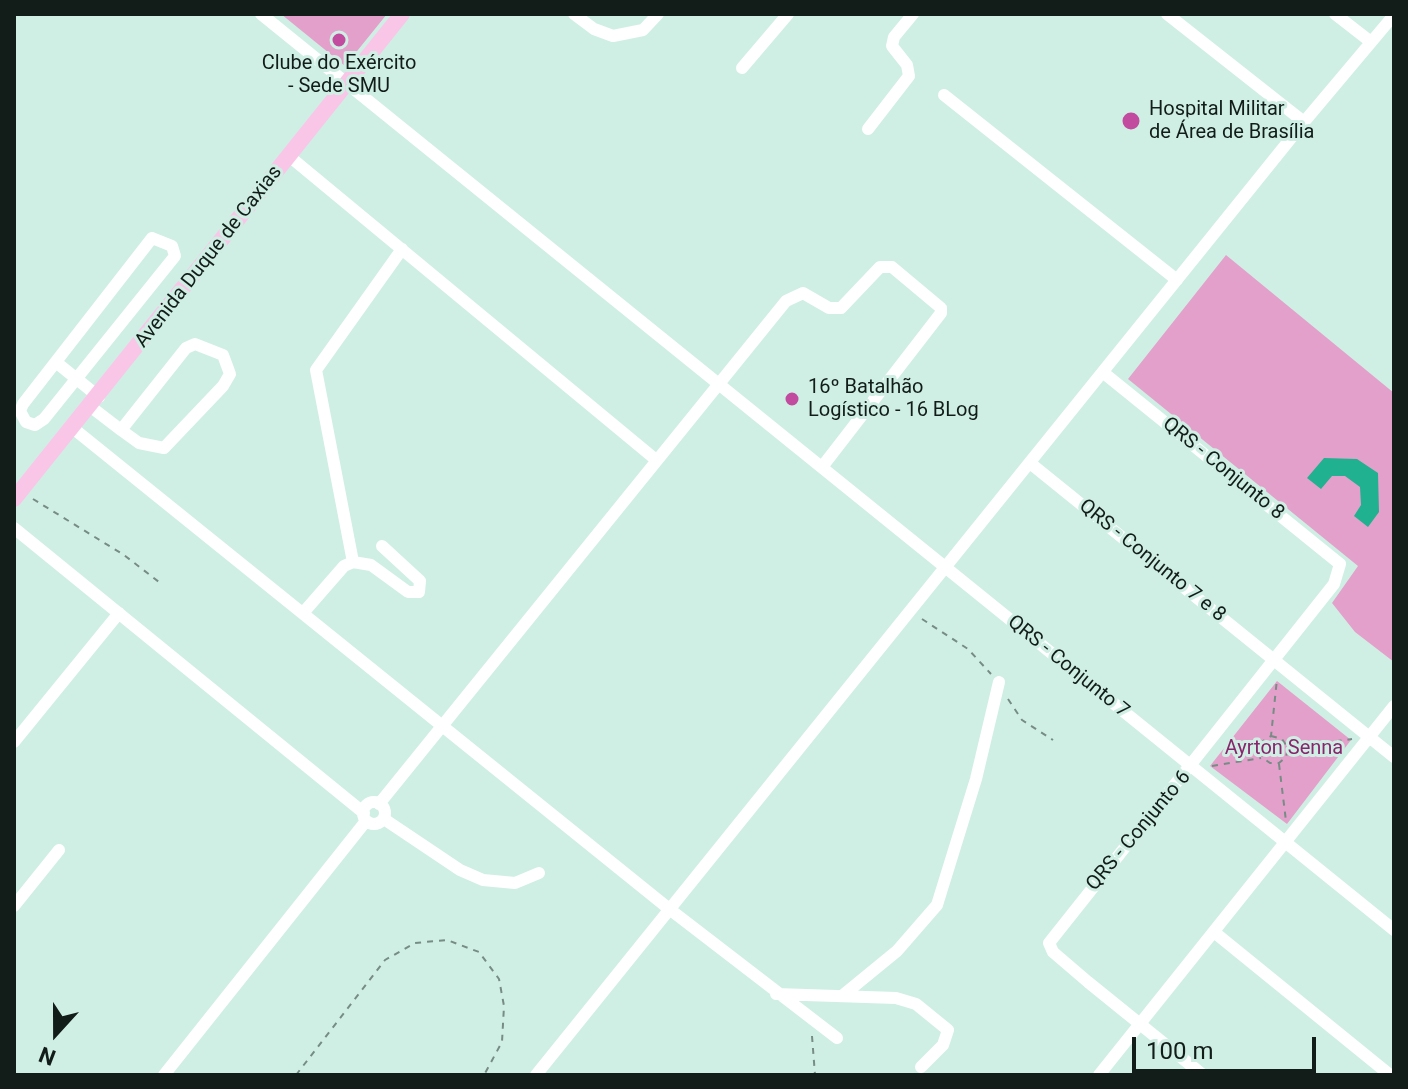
<!DOCTYPE html>
<meta charset="utf-8">
<style>
body{margin:0}
#map{position:relative;width:1408px;height:1089px;overflow:hidden;background:#d0efe4;font-family:Roboto,sans-serif}
canvas{display:block}
.frame{position:absolute;inset:0;border:16px solid #121d19;pointer-events:none}
.north{position:absolute;left:16px;top:993px;width:80px;height:80px;-webkit-text-stroke:6px #d0efe4;paint-order:stroke;rotate:201deg;font-size:22px;font-weight:700;line-height:32px;text-align:center;color:#121d19}
.north::after{content:'';display:block;margin:auto;width:28px;height:36px;background:#121d19;clip-path:polygon(50% 0,100% 100%,50% 72%,0 100%)}
.scale{position:absolute;left:1132px;top:1037px;width:184px;height:36px;box-sizing:border-box;border:4px solid #121d19;border-top:0;padding-left:10px;font-size:24px;line-height:28px;white-space:nowrap;color:#121d19;-webkit-text-stroke:6px #d0efe4;paint-order:stroke}
</style>
<div id="map">
<canvas width="1408" height="1089"></canvas>
<div class="frame"></div>
<div class="north">N</div>
<div class="scale">100 m</div>
</div>
<script>
const c = document.querySelector('canvas').getContext('2d');
c.lineJoin = 'round';
function fill(path, color) { c.fillStyle = color; c.fill(path, 'evenodd'); }
const poly = rows => new Path2D(rows.map(r => 'M' + r).join(''));
function strokePath(path, color, width, dash) { c.strokeStyle = color; c.lineWidth = width; c.lineCap = dash ? 'butt' : 'round'; c.setLineDash(dash || []); c.stroke(path); }
function label(font, color, halo, rows, align = 'center') {
  c.font = font + ' Roboto,sans-serif'; c.lineWidth = 6; c.setLineDash([]); c.textBaseline = 'middle'; c.strokeStyle = halo; c.fillStyle = color; for (const [text, x, y, turn = 0] of rows) {
    c.save(); c.translate(x, y); c.rotate((+turn || 0) * Math.PI / 180); c.textAlign = isNaN(turn) ? turn : align; if (halo) c.strokeText(text, 0, 0); c.fillText(text, 0, 0); c.restore();
  }
}
const green = poly([
 [281,14,387,14,345,66],
 [1226,255,1394,393,1394,662,1355,632,1332,603,1358,566,1128,379],
 [1277,681,1351,740,1287,824,1210,766]
]);
const water = poly([
 [1324,458,1357,459,1378,473,1379,512,1368,527,1354,516,1361,505,1360,487,1345,476,1332,476,1321,489,1307,478]
]);
const path = poly([
 [33,499,124,555,159,582],
 [922,619,968,649,991,674],
 [1008,699,1022,720,1053,740],
 [1271,736,1282,739,1288,748,1286,757,1279,763,1270,763,1263,758,1260,749,1263,741,1271,736,1277,679],
 [1288,748,1352,739],
 [1279,764,1286,821],
 [1212,766,1261,758],
 [812,1036,815,1075],
 [296,1075,385,960,415,943,447,940,479,952,499,979,504,1006,502,1042,484,1075]
]);
const minor = poly([
 [261,14,1394,930],
 [574,14,594,29,613,36,643,30,658,14],
 [1167,14,1304,122],
 [1335,14,1371,42],
 [742,68,788,14],
 [944,95,1177,280],
 [868,129,909,76,907,65,892,46,894,37,913,14],
 [289,156,655,459],
 [152,238,172,246,175,256,44,419,35,425,26,422,20,411,23,404,152,238],
 [57,363,99,397],
 [1105,374,1340,564,1334,584,1049,943,1053,952,1088,982,1203,1075],
 [91,407,121,430,139,443,164,448,223,386,230,374,223,355,195,344,186,348,121,430],
 [74,429,668,908,837,1038],
 [1030,463,1394,757],
 [14,528,364,813],
 [353,562,316,370,402,249],
 [303,613,344,566,353,562,371,565,408,592,419,592,420,581,382,546],
 [14,742,119,613],
 '363 813a11 11 0 1 1 22 0a11 11 0 1 1-22 0Z',
 [379,804,786,301,803,293,829,308,841,308,880,267,892,267,941,308,941,313,822,467],
 [384,819,460,870,483,880,515,883,539,873],
 [14,906,59,850],
 [1214,932,1390,1075],
 [776,994,896,998,916,1004,948,1030,943,1045,921,1067],
 [842,996,897,951,937,905,976,779,999,682],
 [164,1075,366,821],
 [536,1075,1304,122,1394,15],
 [1099,1075,1394,706]
]);
const major = poly([
 [14,499,402,14]
]);
const markers = [
 [339,40,8,"#c24a9f"],
 [1131,121,10,"#c24a9f"],
 [792,399,8,"#c24a9f"]
];
const poiNames = [
 ["Clube do Exército",339,64,"center"],
 ["- Sede SMU",339,87,"center"],
 ["Hospital Militar",1149,110],
 ["de Área de Brasília",1149,133],
 ["16º Batalhão",808,388],
 ["Logístico - 16 BLog",808,411]
];
const streetNames = [
 ["Avenida Duque de Caxias",209,257,-52],
 ["QRS - Conjunto 8",1223,469,39],
 ["QRS - Conjunto 7 e 8",1152,561,39],
 ["QRS - Conjunto 7",1068,667,39],
 ["QRS - Conjunto 6",1139,831,-50]
];
const parkNames = [
 ["Ayrton Senna",1284,749]
];
fill(green, '#e3a0cb');
fill(water, '#20b190');
strokePath(path, '#768c84', 2, [6, 6]);
strokePath(minor, '#fff', 12);
strokePath(major, '#f9c6e8', 16);
for (const [x, y, r, color] of markers) { const dot = new Path2D(); dot.arc(x, y, r, 0, 2 * Math.PI); c.fillStyle = color; c.fill(dot); strokePath(dot, '#d0efe4', 3); }
label('20px', '#121d19', '#d0efe4', poiNames, 'left');
label('20px', '#121d19', '#d0efe4', streetNames);
label('20px', '#88256d', '#d0efe4', parkNames);
</script>
